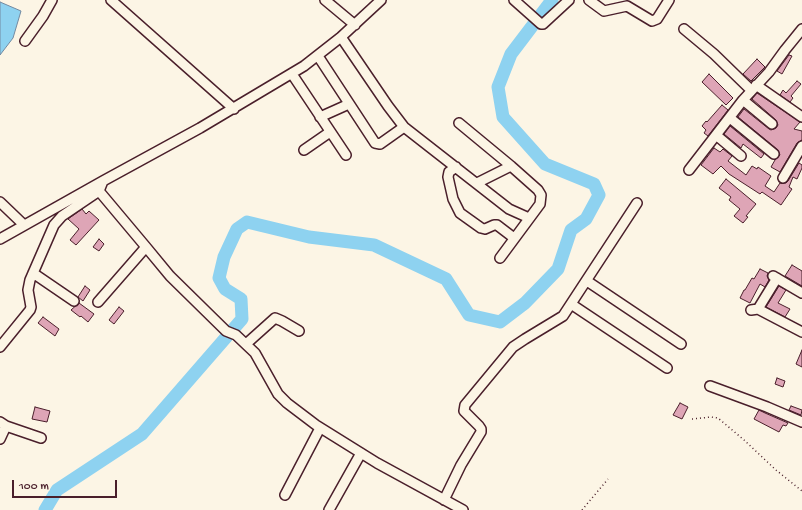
<!DOCTYPE html>
<style>
body{margin:0}
#map{position:relative;width:802px;height:510px;overflow:hidden;background:#fcf5e5;font-family:"Gochi Hand",sans-serif}
canvas{display:block}
.scale{position:absolute;left:12px;top:480px;width:105px;height:18px;box-sizing:border-box;border:2px solid #4a1f2b;border-top:0;padding-left:5px;font-size:12px;line-height:14px;white-space:nowrap;color:#4a1f2b;-webkit-text-stroke:3px #fcf5e5;paint-order:stroke}
</style>
<div id="map">
<canvas width="802" height="510"></canvas>
<div class="scale">100 m</div>
</div>
<script>
const c = document.querySelector('canvas').getContext('2d');
c.lineJoin = 'round';
function fill(path, color) { c.fillStyle = color; c.fill(path, 'evenodd'); }
const poly = rows => new Path2D(rows.map(r => 'M' + r).join(''));
function strokePath(path, color, width, dash) { c.strokeStyle = color; c.lineWidth = width; c.lineCap = dash ? 'butt' : 'round'; c.setLineDash(dash || []); c.stroke(path); }
const water = poly([
 [0,2,21,11,13,38,0,55,0,2]
]);
const river = poly([
 [45,510,57,490,142,434,242,319,241,299,225,289,219,278,224,257,237,229,247,222,309,237,374,245,446,279,469,315,500,322,525,303,558,269,571,230,586,219,599,195,594,184,545,164,503,117,498,87,511,54,552,0]
]);
const building = poly([
 [789,55,792,56,782,74,777,71,789,55],
 [757,59,765,67,751,81,743,74,757,59],
 [709,74,733,98,726,105,702,82,709,74],
 [797,81,801,84,791,96,793,98,790,102,780,95,783,90,786,93,797,81],
 [757,93,800,122,794,129,802,131,802,140,797,143,780,172,771,167,775,160,780,155,778,150,738,117,744,109,769,129,771,130,776,128,778,125,776,120,752,99,757,93],
 [722,105,728,110,708,136,704,133,706,130,702,126,706,121,707,122,722,105],
 [730,126,764,154,761,158,743,144,741,148,724,134,730,126],
 [714,148,720,152,723,149,732,156,728,161,746,175,752,166,757,169,758,167,771,176,765,186,774,192,780,183,786,183,788,181,799,163,802,165,802,168,797,179,793,177,789,187,792,189,781,205,762,192,760,194,729,174,721,166,713,174,701,165,714,148],
 [726,179,756,204,746,216,748,217,743,223,734,216,740,209,729,200,731,197,719,188,726,179],
 [82,209,86,214,89,211,99,220,76,245,70,240,79,229,68,219,82,209],
 [99,239,104,244,99,251,93,247,99,239],
 [792,265,802,271,802,286,785,276,792,265],
 [760,269,768,273,767,276,769,280,765,287,760,284,750,303,740,298,744,290,745,290,752,278,754,279,760,269],
 [85,286,90,290,83,301,78,297,85,286],
 [779,286,786,290,778,303,790,309,785,317,766,307,779,286],
 [79,303,94,314,88,322,81,316,80,317,71,310,79,303],
 [119,307,124,311,114,324,109,320,119,307],
 [43,317,59,329,55,336,38,323,43,317],
 [802,350,802,367,796,364,802,350],
 [777,378,785,381,783,387,775,384,777,378],
 [680,403,688,407,682,419,673,415,680,403],
 [791,406,802,410,801,415,789,410,791,406],
 [35,407,50,411,47,422,32,419,35,407],
 [759,410,765,413,788,423,786,426,783,425,779,432,754,419,759,410]
]);
const path = poly([
 [692,419,711,417,718,418,744,440,776,470,802,491],
 [582,510,608,479]
]);
const minor = poly([
 [111,0,234,109],
 [325,0,355,25],
 [514,0,541,24,543,24,569,0],
 [589,0,604,11,627,6,652,21,657,19,669,0],
 [684,29,714,54,751,90],
 [341,37,388,106,404,127,509,209,529,218],
 [25,41,43,16,52,0],
 [318,56,375,143,380,144,404,127],
 [292,74,346,155],
 [756,85,802,117],
 [743,100,772,124],
 [320,117,349,104],
 [730,118,774,154],
 [459,123,511,166,538,190,541,195,540,204,500,258],
 [716,135,741,156],
 [304,150,330,132],
 [456,167,449,172,448,177,453,199,460,213,481,228,485,229,494,225,497,225,514,238],
 [689,170,743,100,769,72,785,50,802,29],
 [783,178,802,146],
 [103,181,99,191,146,247,170,276,226,331,236,335,255,353,278,394,287,403,316,425,377,463,463,510],
 [477,183,511,166],
 [0,202,24,225],
 [0,239,103,181,200,128,304,66,341,37,381,0],
 [33,273,74,301],
 [773,276,802,293],
 [587,281,681,344],
 [98,302,146,247],
 [571,304,667,368],
 [758,309,777,278],
 [751,310,758,309,802,332],
 [246,344,275,318,282,321,299,331],
 [0,347,30,310,31,307,28,290,30,280,54,225,62,216,99,191],
 [710,386,767,407,802,422],
 [0,422,6,426,41,438],
 [0,439,6,426],
 [285,495,320,428],
 [444,500,461,465,481,432,481,429,479,426,464,411,465,405,513,347,525,339,563,316,637,203],
 [329,510,361,453]
]);
fill(water, '#8ed2f0');
strokePath(water, '#738aa1', 1);
strokePath(river, '#8ed2f0', 13);
fill(building, '#dea5b6');
strokePath(building, '#4a1f2b', 1);
strokePath(minor, '#4a1f2b', 12);
strokePath(path, '#4a1f2b', 1.5, [1, 3]);
strokePath(minor, '#fcf5e5', 9);
</script>
